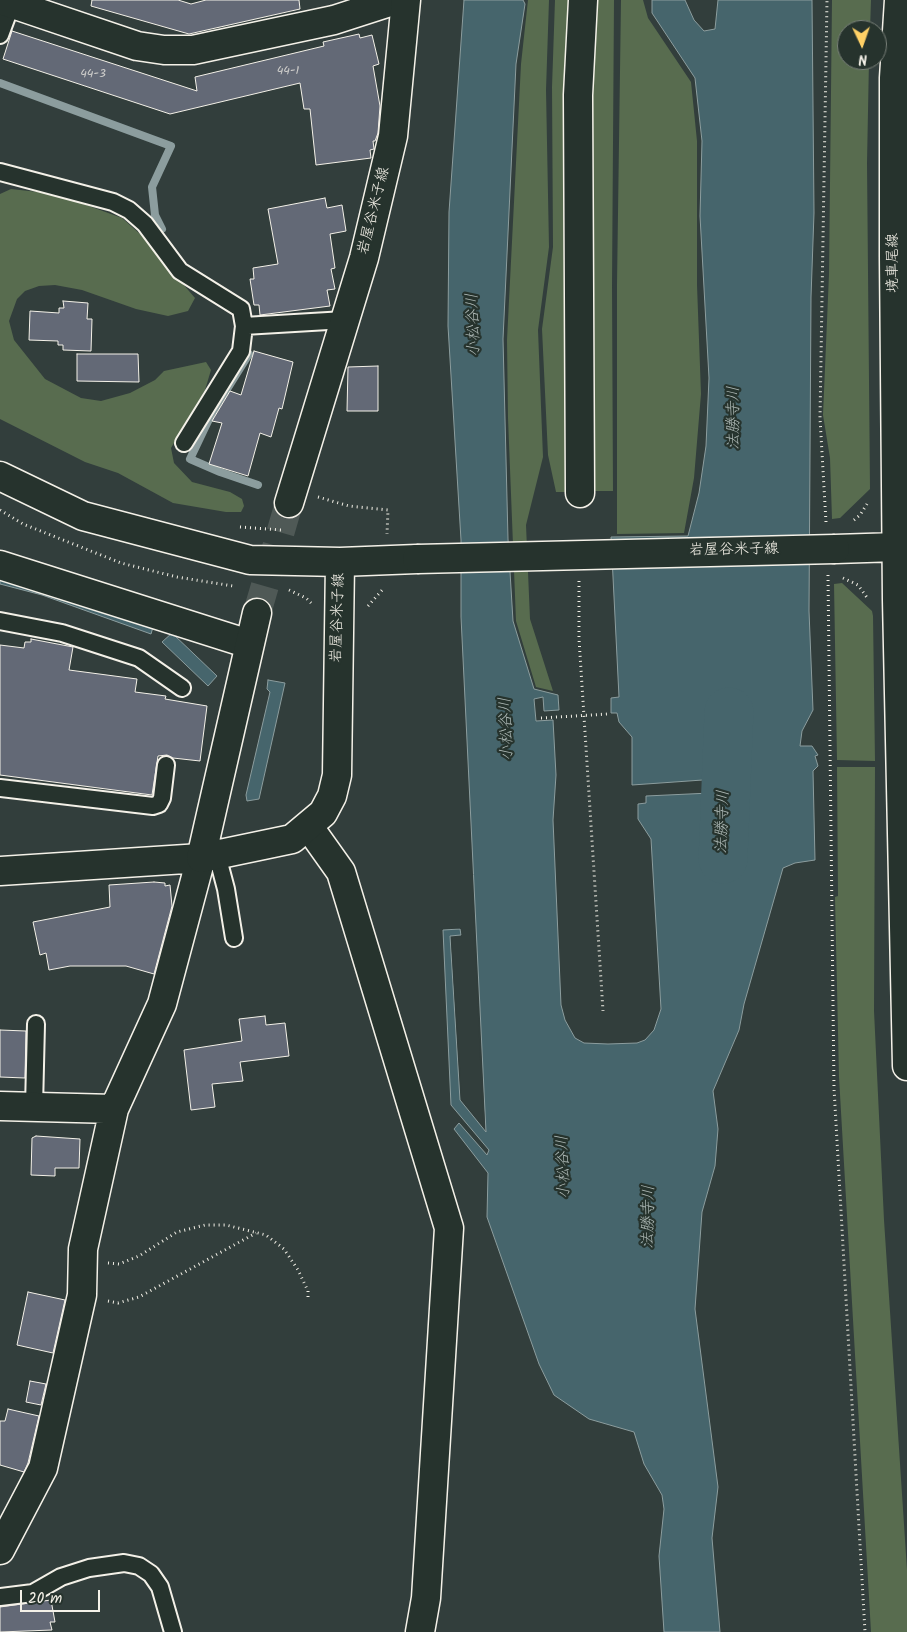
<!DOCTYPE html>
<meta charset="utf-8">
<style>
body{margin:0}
#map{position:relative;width:907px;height:1632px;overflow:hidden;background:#323e3c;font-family:Kalam,sans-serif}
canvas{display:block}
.north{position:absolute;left:837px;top:20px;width:50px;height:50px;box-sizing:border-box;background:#26332d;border:1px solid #787f78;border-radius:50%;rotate:177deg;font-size:14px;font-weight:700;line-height:20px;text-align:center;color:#f4f1e8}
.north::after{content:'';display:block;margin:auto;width:18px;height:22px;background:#ffd166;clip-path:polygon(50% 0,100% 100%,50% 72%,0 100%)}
.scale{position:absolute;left:20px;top:1590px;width:80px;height:22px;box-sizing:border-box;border:2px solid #f4f1e8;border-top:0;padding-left:6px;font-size:15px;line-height:18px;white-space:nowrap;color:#f4f1e8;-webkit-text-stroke:4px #26332d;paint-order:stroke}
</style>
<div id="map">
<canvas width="907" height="1632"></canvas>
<div class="north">N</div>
<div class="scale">20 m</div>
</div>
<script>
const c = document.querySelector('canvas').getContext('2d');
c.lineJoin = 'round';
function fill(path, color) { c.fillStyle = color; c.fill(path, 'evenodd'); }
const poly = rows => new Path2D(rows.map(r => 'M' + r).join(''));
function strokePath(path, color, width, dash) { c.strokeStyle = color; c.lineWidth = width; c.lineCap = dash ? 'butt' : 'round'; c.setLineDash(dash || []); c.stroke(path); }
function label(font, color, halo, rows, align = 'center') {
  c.font = font + ' Kalam,"Klee One",sans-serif'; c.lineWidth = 4.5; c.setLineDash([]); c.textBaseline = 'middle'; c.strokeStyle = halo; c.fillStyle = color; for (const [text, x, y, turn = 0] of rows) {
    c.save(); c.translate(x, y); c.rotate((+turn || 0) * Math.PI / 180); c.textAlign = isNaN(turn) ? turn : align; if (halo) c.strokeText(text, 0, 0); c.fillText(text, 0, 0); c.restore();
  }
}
const green = poly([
 [528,0,549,0,546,90,549,247,538,330,543,457,526,525,530,619,553,691,536,687,516,621,508,418,507,340,521,64],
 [555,0,574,0,568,492,556,492,548,455,542,329,553,247,552,87],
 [591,0,614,0,612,286,613,491,593,491],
 [621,0,643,0,648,18,691,82,697,141,697,285,701,394,694,478,684,533,617,534,617,284],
 [832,0,871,0,870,30,847,30,847,60,869,60,867,163,870,489,840,518,832,519,830,458,823,415,829,274],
 [11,189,56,194,122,218,140,234,195,298,188,311,168,316,136,309,82,290,55,285,39,286,25,291,17,299,9,321,14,340,45,379,81,398,101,401,130,393,155,380,164,371,206,362,211,370,205,390,171,448,174,463,192,482,230,492,242,499,244,506,241,512,226,512,173,503,118,473,85,462,0,419,0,194],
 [842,583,872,611,873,616,875,761,837,760,834,584],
 [837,767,875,767,874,1011,884,1220,907,1570,907,1632,871,1632,839,1077,835,897,838,896]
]);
const water = poly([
 [464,0,523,0,525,4,516,64,503,339,508,539,513,621,534,689,558,695,559,710,544,711,543,697,534,699,536,721,553,720,556,775,553,820,561,1005,565,1020,575,1038,584,1043,608,1044,637,1043,645,1040,654,1030,661,1009,651,839,638,819,638,804,646,803,646,796,732,792,731,778,632,785,632,737,619,722,617,713,611,713,611,698,619,697,611,537,688,536,699,493,706,446,709,378,700,216,702,141,695,78,652,13,652,0,685,0,694,20,704,31,715,29,718,0,812,0,814,213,811,297,809,611,813,710,802,731,800,746,812,746,818,755,815,756,818,766,813,771,815,860,795,863,783,868,744,1004,739,1030,713,1091,718,1129,715,1166,702,1212,695,1309,718,1487,712,1538,720,1632,664,1632,659,1556,664,1509,662,1495,644,1464,634,1432,589,1419,554,1395,539,1364,487,1217,488,1173,454,1129,459,1123,487,1155,489,1150,451,1105,443,930,460,929,461,935,450,936,460,1100,486,1132,461,617,461,540,448,326,449,212,464,0],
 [0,577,153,627,151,634,42,595,0,584,0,577],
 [172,633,217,676,208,686,162,642,172,633],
 [268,680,285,683,259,799,247,801,246,795,270,692,267,689,268,680]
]);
const pier = poly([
 [472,885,485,1129,461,1099,451,938,462,937,461,928,440,929,460,927,462,929,462,937,452,938,462,1099,483,1126]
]);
const stream = poly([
 [0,83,171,146,152,187,155,215,162,229],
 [249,354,211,415,190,459,220,472,258,485]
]);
const river = poly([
 [723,859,729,712]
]);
const building = poly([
 [92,0,178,0,191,4,206,0,299,0,300,9,189,34,91,6,92,0],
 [12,31,197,91,195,77,324,46,323,42,359,34,360,38,372,35,379,64,373,66,380,106,378,133,375,141,373,141,374,149,370,150,371,158,316,165,310,109,304,109,300,83,170,114,3,59,12,31],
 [325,198,327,208,342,205,346,231,330,234,335,268,331,269,335,289,327,290,330,306,260,315,259,305,254,305,250,279,254,279,253,268,278,264,268,209,325,198],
 [63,301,88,303,87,319,92,319,91,351,63,350,63,345,58,345,58,341,29,340,30,311,59,313,59,308,64,308,63,301],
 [254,351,293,362,282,409,279,408,271,437,260,433,248,476,209,464,222,423,212,421,230,391,241,395,254,351],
 [77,354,138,354,139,382,77,381,77,354],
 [378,366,378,411,347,411,348,367,378,366],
 [31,639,73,647,69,670,137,679,135,692,166,696,165,699,207,706,200,761,173,758,167,755,158,756,152,795,0,775,0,645,24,648,25,642,31,642,31,639],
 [154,882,165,883,165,886,170,885,172,906,154,974,126,966,70,966,49,970,46,953,40,955,33,922,110,907,109,885,154,882],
 [265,1016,266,1025,285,1023,289,1056,240,1062,243,1081,212,1084,215,1107,191,1110,184,1050,242,1041,239,1019,265,1016],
 [0,1030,26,1031,25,1078,0,1077,0,1030],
 [36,1136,80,1139,79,1168,55,1168,55,1176,31,1175,32,1138,36,1136],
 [28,1292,65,1300,53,1353,17,1345,28,1292],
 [30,1381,46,1384,41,1405,26,1402,30,1381],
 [8,1409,39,1416,28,1463,24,1472,0,1465,0,1421,5,1421,8,1409],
 [51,1600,55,1622,50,1622,52,1630,0,1632,0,1607,51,1600]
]);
const secondaryTunnel = poly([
 [257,613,289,503]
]);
const path = poly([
 [318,497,349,506,388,510,387,534],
 [0,510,23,524,121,563,177,577,233,586],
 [854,520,860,515,867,504],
 [826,522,820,418,827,0],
 [240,527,281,530],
 [828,575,834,1088,865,1632],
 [843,578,858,585,868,599],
 [579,581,579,639,603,1011],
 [289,590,306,598,311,603],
 [368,606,384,588],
 [541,718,608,714],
 [108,1263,119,1264,139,1256,177,1232,205,1225,226,1225,266,1235,284,1249,298,1270,308,1291,308,1300],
 [108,1301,118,1303,139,1297,256,1233]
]);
const lane = poly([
 [0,35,13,0],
 [0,172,113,202,129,210,145,224,180,271,241,309,244,326,241,351,184,443],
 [244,326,345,320],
 [0,621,62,633,139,658,182,688],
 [0,788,153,806,159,804,162,798,166,765],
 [217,855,226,889,234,938],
 [34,1107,36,1024],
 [0,1597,33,1593,61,1577,89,1568,124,1563,139,1566,151,1574,160,1587,173,1632]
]);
const street = poly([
 [1,0,137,46,164,50,193,50,334,20,396,0],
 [580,493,578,95,583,0],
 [0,565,249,644],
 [309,827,341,872,449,1228,426,1598,420,1632],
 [0,871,201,858,162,1004,114,1109,83,1249,82,1295,43,1468,0,1550],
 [0,1106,114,1109]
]);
const secondary = poly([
 [899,0,894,78,894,257,897,600,907,1066],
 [0,476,83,516,250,560,340,562,417,559],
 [289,503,364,258,393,136,406,0],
 [835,549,897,547],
 [257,613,201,858,292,839,323,813,332,796,337,775,340,562]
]);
const secondaryBridge = poly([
 [417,559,835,549]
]);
const numberNames = [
 ["44-1",288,72],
 ["44-3",93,75]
];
const streetNames = [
 ["岩屋谷米子線",375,211,-76],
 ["境車尾線",894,263,-90],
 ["岩屋谷米子線",734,551,-1],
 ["岩屋谷米子線",339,618,-88]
];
const waterNames = [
 ["小松谷川",475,325,-92],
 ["法勝寺川",735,418,-90],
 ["小松谷川",508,729,-92],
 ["法勝寺川",724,822,-88],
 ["小松谷川",565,1167,-92],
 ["法勝寺川",650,1217,-89]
];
fill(green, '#586c4f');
fill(water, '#46656c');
strokePath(water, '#8c9d9e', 1);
fill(pier, '#323e3c');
strokePath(stream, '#8c9d9e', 8);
strokePath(river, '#46656c', 49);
fill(building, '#636976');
strokePath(building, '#f4f1e8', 1);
strokePath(secondaryTunnel, '#4f5956', 28, [28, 14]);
strokePath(lane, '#f4f1e8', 20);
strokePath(street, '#f4f1e8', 31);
strokePath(secondary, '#f4f1e8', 31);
strokePath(path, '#f4f1e8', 3, [1, 4]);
strokePath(lane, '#26332d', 16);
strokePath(street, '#26332d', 28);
strokePath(secondary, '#26332d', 28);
strokePath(secondaryBridge, '#f4f1e8', 31, []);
strokePath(secondaryBridge, '#26332d', 28);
label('12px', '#d0cfcc', null, numberNames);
label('15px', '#f4f1e8', '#26332d', streetNames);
label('italic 16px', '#aeb9b6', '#26332d', waterNames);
</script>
